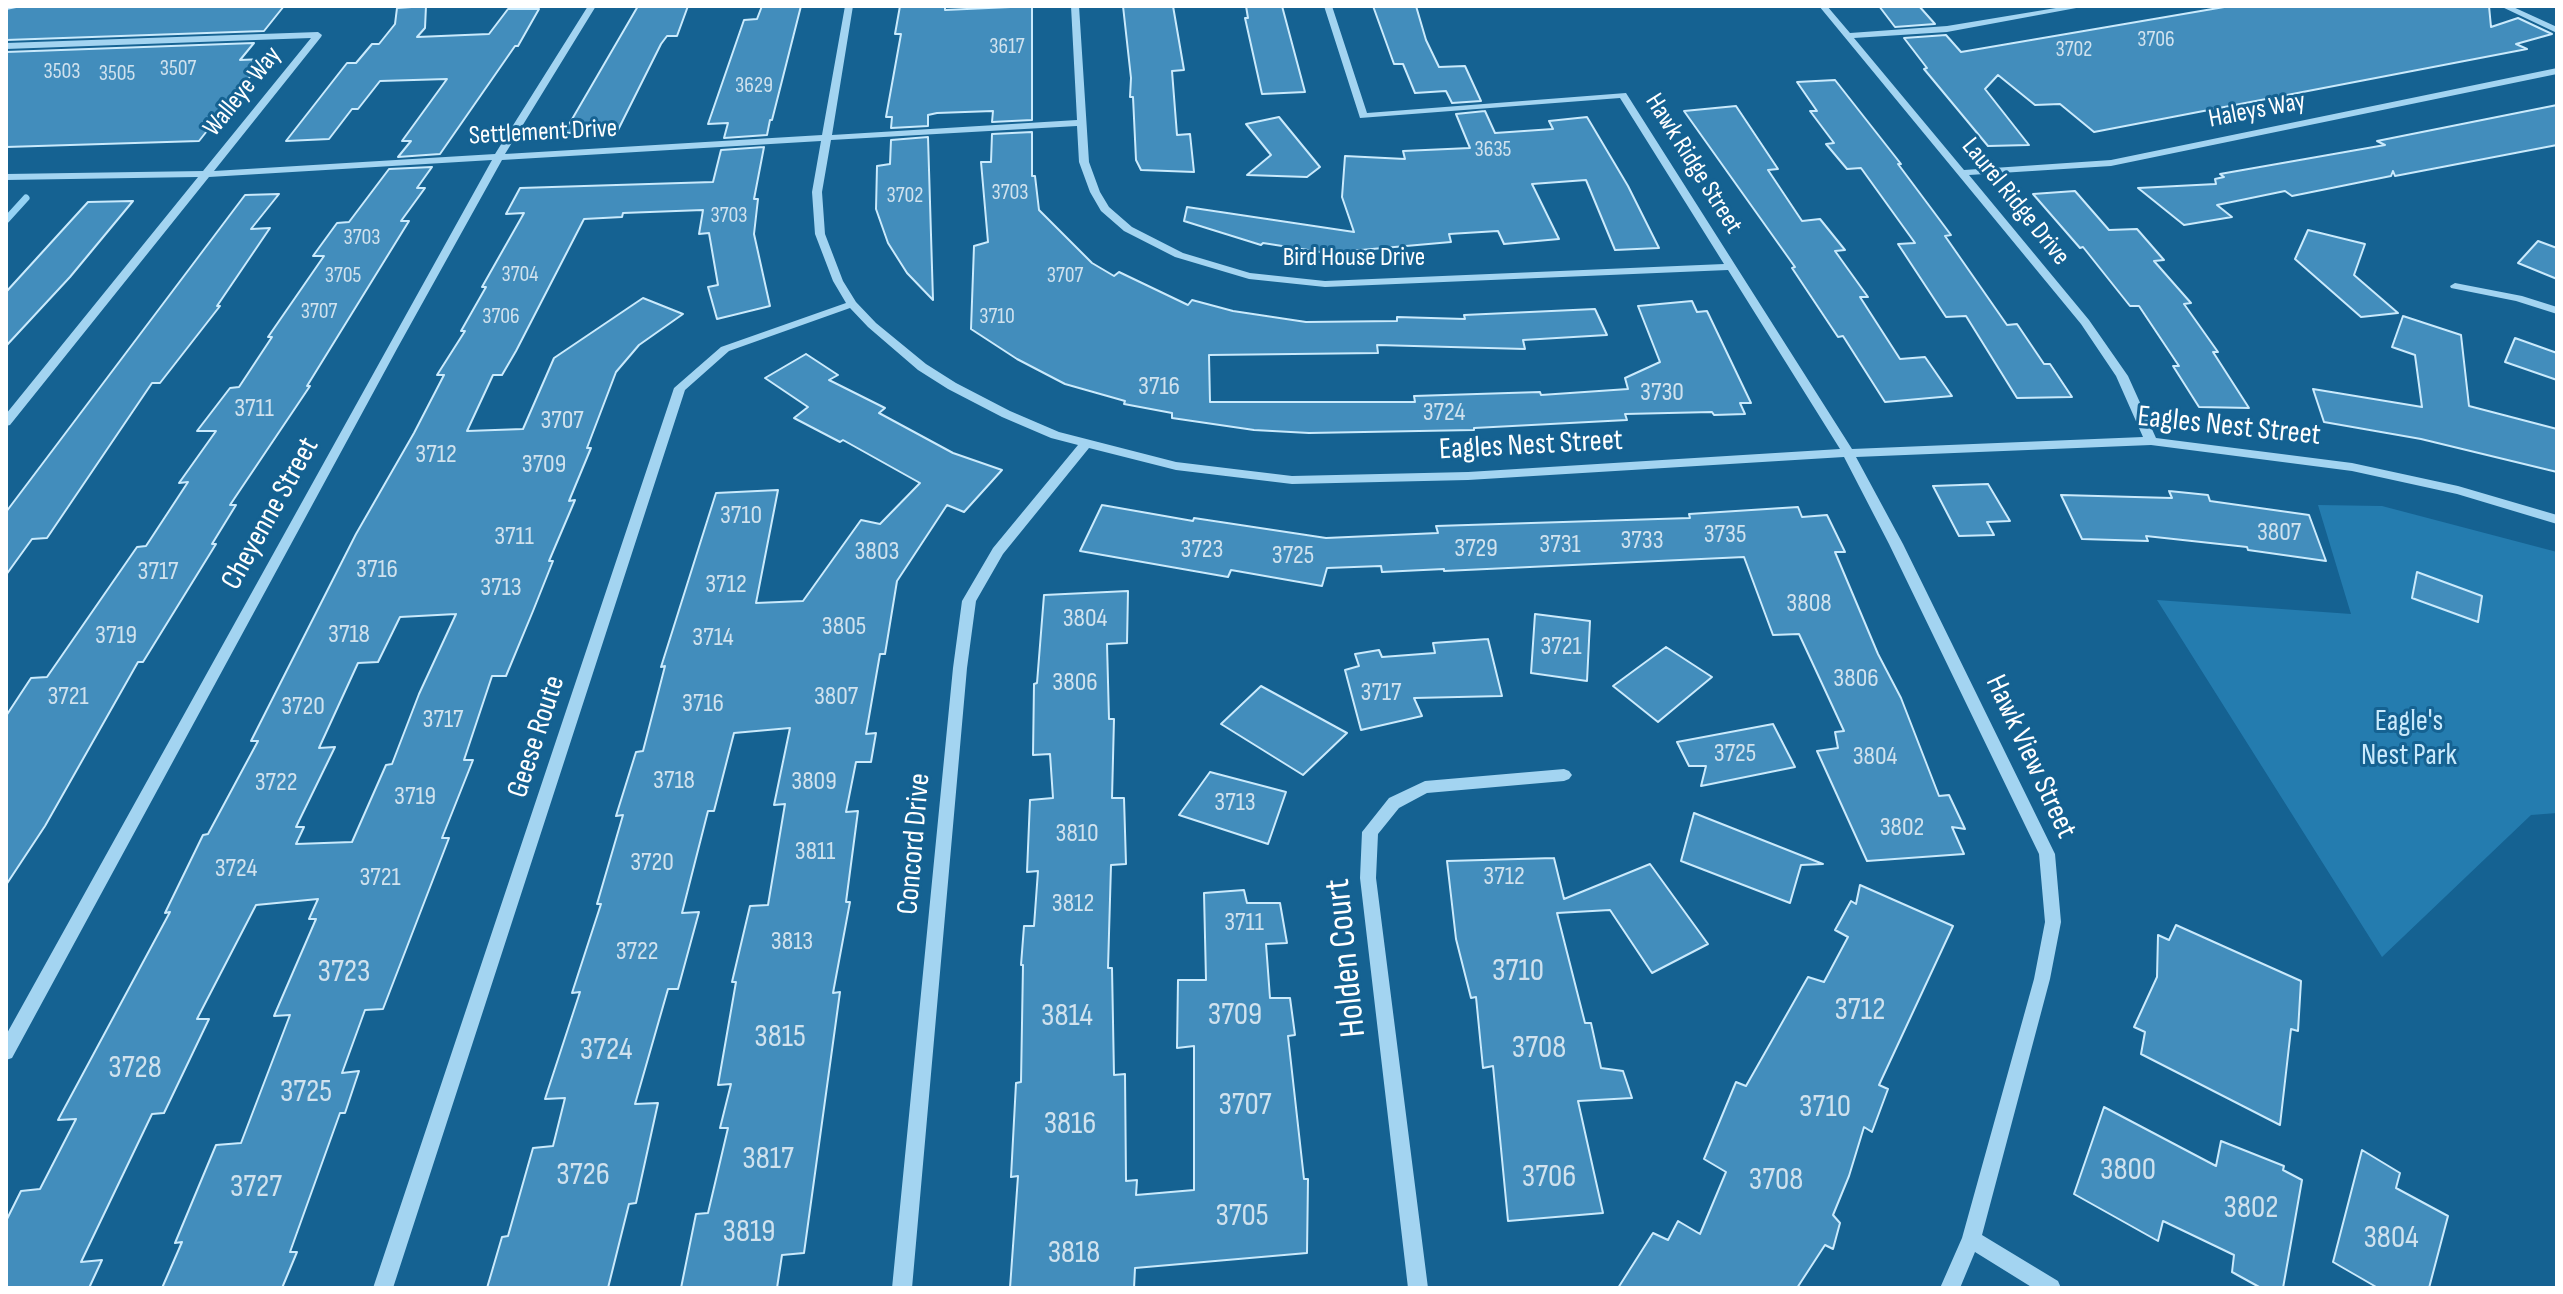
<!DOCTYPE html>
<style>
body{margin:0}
#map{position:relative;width:2563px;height:1294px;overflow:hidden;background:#156292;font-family:"Sofia Sans Condensed",sans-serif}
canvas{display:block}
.frame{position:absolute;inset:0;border:8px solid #fff;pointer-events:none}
</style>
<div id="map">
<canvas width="2563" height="1294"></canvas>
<div class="frame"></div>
</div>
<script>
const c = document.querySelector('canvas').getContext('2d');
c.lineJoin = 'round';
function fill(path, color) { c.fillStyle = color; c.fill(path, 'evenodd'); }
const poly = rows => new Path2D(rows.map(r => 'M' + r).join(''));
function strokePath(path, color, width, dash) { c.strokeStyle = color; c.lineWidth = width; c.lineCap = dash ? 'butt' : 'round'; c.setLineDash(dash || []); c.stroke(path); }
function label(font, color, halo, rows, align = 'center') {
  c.font = font + ' "Sofia Sans Condensed",sans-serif'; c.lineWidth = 6; c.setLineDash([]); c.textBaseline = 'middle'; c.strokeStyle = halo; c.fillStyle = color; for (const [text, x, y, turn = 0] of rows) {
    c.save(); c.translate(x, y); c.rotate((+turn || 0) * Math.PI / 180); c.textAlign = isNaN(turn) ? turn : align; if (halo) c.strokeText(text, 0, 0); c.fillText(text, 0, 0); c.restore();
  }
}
const green = poly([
 [2318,505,2382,506,2557,552,2557,813,2531,815,2382,957,2157,600,2351,614]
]);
const stream = poly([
 [6,220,26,198]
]);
const building = poly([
 [21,6,284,6,264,31,6,40,6,9,21,6],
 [426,6,425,28,417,37,489,34,508,9,539,9,518,46,515,46,440,154,398,157,411,141,402,141,447,79,380,81,358,109,352,109,329,139,286,141,347,63,356,63,372,44,379,44,395,24,397,8,426,6],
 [638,6,688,6,677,36,667,36,661,44,617,132,564,133,638,6],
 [762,6,801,6,772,120,770,120,767,135,724,138,728,123,708,124,744,20,757,19,762,6],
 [900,6,945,6,945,10,1032,6,1032,120,992,122,993,111,937,113,928,115,928,126,891,128,892,117,886,117,901,34,895,34,900,6],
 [1123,6,1173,6,1184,70,1172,71,1177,135,1190,134,1194,172,1141,170,1136,160,1133,97,1130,97,1131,78,1123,6],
 [1246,6,1282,6,1305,92,1262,94,1245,18,1248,18,1246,6],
 [1373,6,1416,6,1426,40,1439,67,1465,66,1481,101,1452,103,1446,91,1415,93,1403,64,1394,64,1373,6],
 [1879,6,1919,6,1935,24,1895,27,1879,6],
 [2230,6,2489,6,2491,27,2518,18,2552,34,2516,44,2527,49,2094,132,2060,104,2035,105,1998,75,1985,89,2029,145,1988,146,1924,69,1927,68,1904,38,1946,35,1961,52,2230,6],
 [254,43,240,60,264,59,199,141,6,147,6,52,254,43],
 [1835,80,1901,164,1898,164,1951,235,1945,236,2007,325,2017,324,2044,364,2050,364,2072,397,2017,398,1966,316,1946,317,1898,244,1915,243,1861,168,1847,169,1826,144,1834,143,1810,111,1817,111,1797,82,1835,80],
 [2557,105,2557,145,2395,176,2393,171,2391,176,2292,196,2285,191,2217,205,2232,217,2184,225,2138,188,2216,184,2215,179,2224,177,2220,174,2385,145,2377,141,2557,105],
 [1736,106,1778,169,1768,170,1802,221,1820,219,1845,250,1835,251,1868,297,1860,297,1900,359,1925,357,1952,396,1885,402,1843,336,1838,337,1792,268,1795,267,1684,111,1736,106],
 [1485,111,1495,133,1553,129,1549,121,1587,117,1628,186,1659,248,1615,250,1586,180,1532,184,1559,239,1504,244,1498,231,1449,234,1451,242,1327,253,1263,243,1261,245,1184,221,1187,207,1354,232,1342,197,1345,156,1405,159,1403,151,1470,148,1456,114,1485,111],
 [1279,117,1320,167,1307,177,1247,175,1271,155,1246,124,1279,117],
 [1032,132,1032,176,1035,176,1039,210,1092,263,1114,276,1119,272,1188,305,1192,300,1233,311,1306,322,1397,321,1397,317,1465,319,1464,315,1595,309,1607,335,1523,340,1525,349,1377,345,1378,353,1209,355,1210,402,1415,402,1414,396,1540,392,1541,395,1628,389,1625,378,1660,362,1638,306,1692,301,1697,312,1707,311,1751,403,1740,403,1745,414,1714,415,1712,412,1625,414,1627,420,1474,428,1474,430,1309,433,1254,430,1172,418,1172,413,1124,404,1125,401,1065,384,1017,359,971,329,974,246,988,242,981,162,991,162,992,134,1032,132],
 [928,137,933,300,907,273,888,243,876,209,877,166,890,164,891,140,928,137],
 [764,147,754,199,758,199,754,234,770,306,717,319,708,287,718,285,709,233,699,234,703,210,623,213,622,217,584,219,516,351,502,375,493,375,467,431,523,429,554,358,643,298,683,314,639,345,616,372,587,448,591,448,569,501,575,500,549,561,553,561,533,611,506,676,492,676,464,760,473,760,442,838,449,838,383,1009,365,1010,342,1073,359,1071,345,1113,340,1113,290,1252,297,1252,282,1288,162,1288,182,1242,175,1243,216,1145,241,1143,290,1015,274,1016,316,919,309,919,318,899,256,905,197,1019,209,1019,164,1113,152,1114,81,1262,102,1260,89,1288,6,1288,6,1221,21,1191,40,1189,76,1119,58,1120,170,912,165,913,203,835,208,834,258,741,251,741,356,534,414,433,444,375,437,375,465,331,461,331,486,287,482,287,524,213,506,214,520,188,713,182,721,150,764,147],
 [456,614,419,694,392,764,386,765,352,842,296,844,304,827,296,827,335,747,319,748,358,663,378,662,400,617,456,614],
 [432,167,417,188,425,188,401,221,409,221,307,386,310,386,230,505,236,505,212,544,216,544,143,662,138,662,45,826,6,885,6,716,31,678,47,677,137,547,146,546,188,482,179,483,216,431,197,431,230,388,239,387,272,337,268,337,324,256,313,256,337,223,349,222,389,169,432,167],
 [2075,191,2109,230,2137,229,2164,260,2154,261,2191,303,2184,304,2218,352,2213,352,2249,408,2199,407,2173,366,2179,366,2139,306,2130,306,2083,247,2080,248,2033,194,2075,191],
 [279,194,251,229,270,228,217,306,220,306,160,383,152,383,47,538,32,539,6,575,6,512,245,195,279,194],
 [133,201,70,277,6,346,6,292,88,202,133,201],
 [2308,230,2365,244,2354,275,2398,313,2361,317,2295,259,2308,230],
 [2538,241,2557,248,2557,279,2518,263,2538,241],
 [2403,316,2461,335,2469,406,2557,429,2557,472,2421,439,2324,422,2313,389,2422,407,2415,355,2392,347,2403,316],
 [2515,338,2557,353,2557,380,2505,362,2515,338],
 [806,354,838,375,829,380,885,408,879,413,953,453,1002,470,964,512,947,505,897,581,885,654,880,654,866,734,876,733,871,762,856,762,846,812,858,811,846,902,850,902,833,993,840,992,804,1253,782,1255,777,1288,681,1288,696,1214,708,1213,728,1128,720,1128,731,1084,718,1085,736,982,732,982,750,906,768,905,785,804,774,805,790,728,734,733,714,811,708,811,682,913,699,912,678,989,668,989,635,1104,658,1103,636,1203,629,1204,608,1288,487,1288,502,1237,508,1236,533,1148,553,1146,565,1098,545,1099,580,992,572,993,601,904,597,904,623,815,616,816,636,752,643,751,665,666,661,667,716,493,778,490,756,603,803,601,861,520,880,524,920,483,843,440,840,442,794,418,808,407,765,378,806,354],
 [1988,484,2010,521,1987,522,1994,535,1959,536,1933,486,1988,484],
 [2169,491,2208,495,2210,501,2309,515,2326,561,2248,550,2247,547,2146,536,2148,541,2082,539,2061,495,2172,498,2169,491],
 [1102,505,1193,521,1194,518,1326,538,1438,533,1436,526,1690,518,1689,514,1798,507,1802,517,1827,515,1845,552,1835,552,1878,654,1901,698,1939,796,1949,795,1965,829,1952,827,1964,854,1867,861,1817,751,1838,748,1835,732,1844,731,1799,634,1773,635,1744,557,1444,571,1444,569,1382,572,1381,566,1327,568,1322,586,1231,570,1228,577,1080,551,1102,505],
 [2417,572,2482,596,2478,622,2412,598,2417,572],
 [1128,591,1127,643,1107,644,1109,719,1114,719,1112,798,1124,798,1126,864,1111,865,1108,968,1112,968,1114,1075,1125,1074,1126,1181,1137,1180,1136,1195,1194,1190,1194,1046,1177,1048,1178,980,1206,980,1204,893,1244,890,1247,903,1280,903,1287,943,1266,944,1270,998,1290,998,1295,1035,1288,1036,1304,1179,1308,1179,1307,1253,1135,1268,1134,1288,1010,1288,1018,1176,1011,1177,1016,1083,1021,1082,1023,965,1021,965,1024,926,1034,926,1038,871,1027,872,1030,800,1053,798,1050,754,1033,755,1034,684,1037,683,1044,595,1128,591],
 [1535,614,1590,621,1587,681,1531,673,1535,614],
 [1488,639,1502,696,1414,698,1422,716,1361,730,1345,670,1359,666,1355,654,1379,650,1382,657,1435,653,1433,643,1488,639],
 [1666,647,1712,677,1658,722,1613,686,1666,647],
 [1261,686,1347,733,1303,775,1221,724,1261,686],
 [1773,724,1795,767,1701,786,1706,766,1689,766,1677,742,1773,724],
 [1210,772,1286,792,1268,844,1179,815,1210,772],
 [1694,813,1823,864,1801,865,1790,903,1681,861,1694,813],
 [1554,858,1564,899,1650,864,1708,944,1652,973,1610,910,1557,913,1585,1023,1591,1023,1601,1068,1623,1071,1632,1098,1578,1101,1603,1213,1508,1221,1493,1066,1483,1068,1476,997,1471,998,1456,939,1447,861,1554,858],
 [1860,885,1953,926,1879,1085,1888,1089,1872,1132,1864,1127,1849,1176,1833,1215,1840,1223,1833,1249,1825,1245,1797,1288,1618,1288,1653,1233,1668,1240,1678,1221,1700,1234,1726,1172,1704,1159,1736,1082,1746,1086,1808,977,1824,982,1848,937,1835,930,1851,901,1856,904,1860,885],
 [2176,925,2301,981,2298,1031,2291,1029,2280,1125,2141,1054,2145,1032,2134,1027,2157,977,2158,935,2169,940,2176,925],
 [2104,1107,2216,1166,2221,1141,2284,1166,2283,1170,2302,1180,2283,1288,2261,1288,2232,1272,2234,1255,2163,1221,2158,1241,2074,1194,2104,1107],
 [2362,1150,2400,1173,2396,1188,2448,1216,2429,1288,2378,1288,2333,1262,2362,1150]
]);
const minor = poly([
 [588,6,596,6,505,154,822,135,845,6,853,6,832,135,1077,120,1071,6,1079,6,1089,162,1100,192,1109,207,1132,227,1183,253,1250,273,1325,281,1724,264,1620,98,1360,118,1324,6,1332,6,1367,113,1626,93,1852,449,2143,437,2116,376,2081,324,1819,6,1827,6,1850,33,1947,26,2068,6,2087,6,1947,32,1854,38,1964,170,2111,160,2557,68,2557,74,2111,166,1969,175,2089,320,2128,376,2156,438,2352,463,2458,486,2557,515,2557,524,2457,494,2352,471,2151,445,1856,457,1903,544,2055,854,2061,922,2050,979,1982,1235,2058,1281,2061,1288,2033,1288,1975,1252,1960,1288,1940,1288,1962,1238,2034,979,2045,922,2039,854,1889,544,1844,457,1468,480,1292,484,1176,470,1089,448,1003,554,976,601,967,668,912,1288,892,1288,953,668,962,601,993,548,1078,445,1051,438,1002,417,948,389,918,370,868,327,850,308,729,351,685,390,393,1288,373,1288,674,388,721,347,846,303,833,281,815,234,812,192,821,141,502,160,398,347,12,1058,6,1060,6,1035,492,160,209,177,10,425,6,426,6,414,198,177,6,180,6,174,203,171,311,38,6,49,6,43,318,32,322,35,321,37,214,171,495,154,588,6],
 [1077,126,1079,162,1090,192,1101,211,1124,231,1175,257,1249,279,1325,287,1728,270,1840,449,1468,472,1292,476,1176,462,1059,432,1010,411,956,383,926,364,876,323,856,302,843,281,825,234,822,192,831,140,1077,126],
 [2500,6,2511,6,2557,27,2557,33,2500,6],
 [2455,283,2522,296,2557,307,2557,314,2516,301,2451,288,2450,286,2455,283],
 [1564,769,1569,771,1572,775,1569,779,1564,781,1427,793,1399,808,1378,834,1376,878,1428,1288,1408,1288,1360,878,1362,832,1389,798,1425,781,1564,769]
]);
const farNumbernames = [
 ["3706",2156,40],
 ["3617",1007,47],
 ["3702",2074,50],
 ["3507",178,69],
 ["3503",62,72],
 ["3505",117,74],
 ["3629",754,86],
 ["3635",1493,150],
 ["3703",1010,193],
 ["3702",905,196],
 ["3703",729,216],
 ["3703",362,238],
 ["3704",520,275],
 ["3705",343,276],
 ["3707",1065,276],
 ["3707",319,312],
 ["3706",501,317],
 ["3710",997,317]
];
const farStreetnames = [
 ["Walleye Way",243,92,-51],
 ["Haleys Way",2257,111,-11],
 ["Settlement Drive",543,133,-3],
 ["Hawk Ridge Street",1693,164,58],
 ["Laurel Ridge Drive",2015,202,51],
 ["Bird House Drive",1354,258]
];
const numberNames = [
 ["3716",1159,387],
 ["3730",1662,393],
 ["3711",254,409],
 ["3724",1444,413],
 ["3707",562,421],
 ["3712",436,455],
 ["3709",544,465],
 ["3710",741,516],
 ["3807",2279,533],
 ["3735",1725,535],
 ["3711",514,537],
 ["3733",1642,541],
 ["3731",1560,545],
 ["3729",1476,549],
 ["3723",1202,550],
 ["3803",877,552],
 ["3725",1293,556],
 ["3716",377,570],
 ["3717",158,572],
 ["3712",726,585],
 ["3713",501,588],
 ["3808",1809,604],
 ["3804",1085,619],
 ["3805",844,627],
 ["3718",349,635],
 ["3719",116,636],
 ["3714",713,638],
 ["3721",1561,647],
 ["3806",1856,679],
 ["3806",1075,683],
 ["3717",1381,693],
 ["3721",68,697],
 ["3807",836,697],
 ["3716",703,704],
 ["3720",303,707],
 ["3717",443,720],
 ["3725",1735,754],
 ["3804",1875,757],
 ["3718",674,781],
 ["3809",814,782],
 ["3722",276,783],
 ["3719",415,797],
 ["3713",1235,803],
 ["3802",1902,828],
 ["3810",1077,834],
 ["3811",815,852],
 ["3720",652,863],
 ["3724",236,869],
 ["3712",1504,877],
 ["3721",380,878],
 ["3812",1073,904],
 ["3711",1244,923],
 ["3813",792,942],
 ["3722",637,952]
];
const streetNames = [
 ["Eagles Nest Street",2229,427,6],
 ["Eagles Nest Street",1531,446,-3],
 ["Cheyenne Street",271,514,-61],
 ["Geese Route",537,737,-72],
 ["Hawk View Street",2030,757,65],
 ["Concord Drive",915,844,-85]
];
const parkNames = [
 ["Eagle's",2409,722],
 ["Nest Park",2409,756]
];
const nearNumbernames = [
 ["3710",1518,972],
 ["3723",344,973],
 ["3712",1860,1011],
 ["3709",1235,1016],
 ["3814",1067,1017],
 ["3815",780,1038],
 ["3708",1539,1049],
 ["3724",606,1051],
 ["3728",135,1069],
 ["3725",306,1093],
 ["3707",1245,1106],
 ["3710",1825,1108],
 ["3816",1070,1125],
 ["3817",768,1160],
 ["3800",2128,1171],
 ["3726",583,1176],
 ["3706",1549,1178],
 ["3708",1776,1181],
 ["3727",256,1188],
 ["3802",2251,1209],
 ["3705",1242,1217],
 ["3819",749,1233],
 ["3804",2391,1239],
 ["3818",1074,1254]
];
const nearStreetnames = [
 ["Holden Court",1347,958,-96]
];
fill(green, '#247caf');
strokePath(stream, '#95d2f4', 7);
fill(building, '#428dbc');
strokePath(building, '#caeafc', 2);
fill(minor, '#a3d4f1');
label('22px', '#d0e2ee', null, farNumbernames);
label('26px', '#fff', '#156292', farStreetnames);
label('26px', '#d0e2ee', null, numberNames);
label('30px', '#fff', '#156292', streetNames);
label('30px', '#caeafc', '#156292', parkNames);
label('32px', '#d0e2ee', null, nearNumbernames);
label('36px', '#fff', '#156292', nearStreetnames);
</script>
